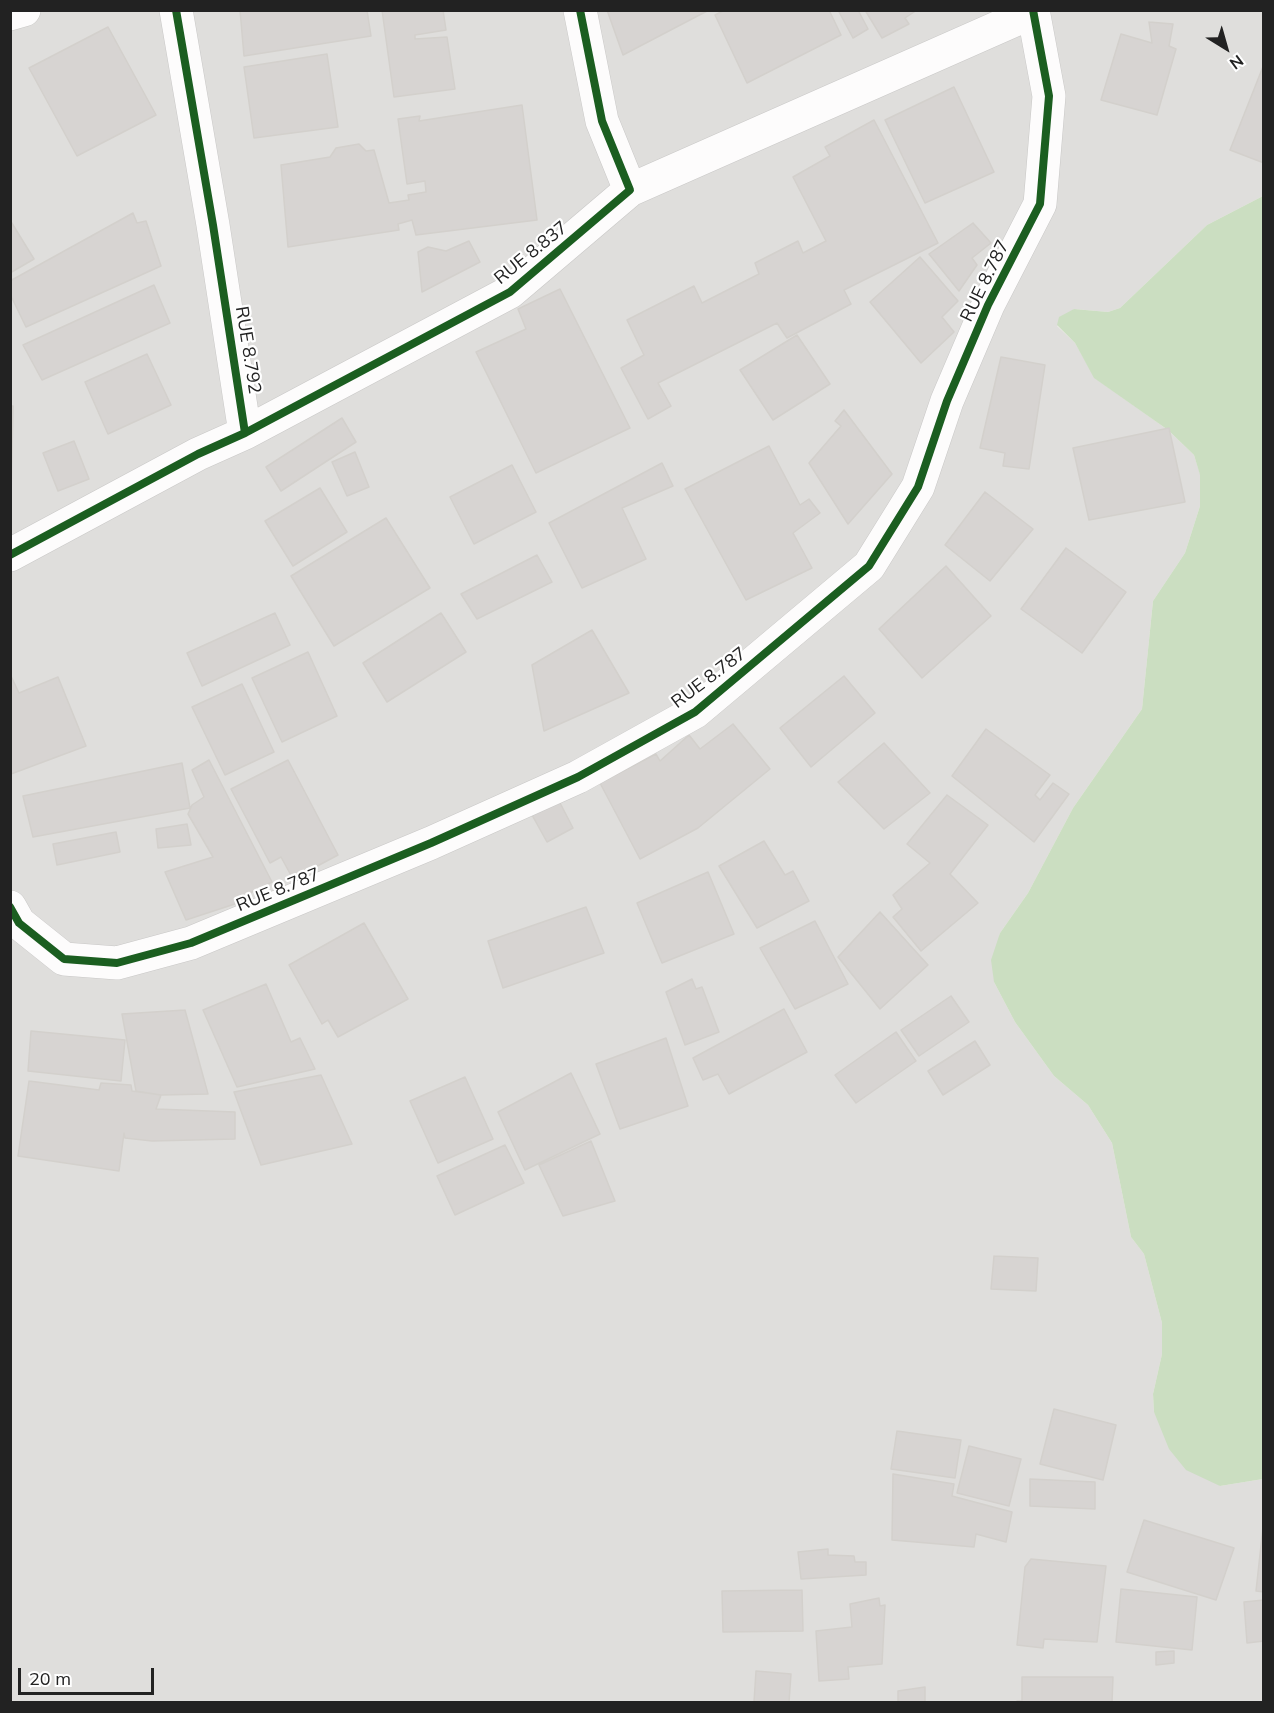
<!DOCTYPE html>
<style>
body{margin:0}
#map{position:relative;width:1274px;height:1713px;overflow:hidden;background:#f0eeeb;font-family:Mulish,sans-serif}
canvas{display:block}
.frame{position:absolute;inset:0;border:12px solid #222;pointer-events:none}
.north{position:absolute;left:1196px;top:18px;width:60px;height:60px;-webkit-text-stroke:4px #fff;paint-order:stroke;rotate:143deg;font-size:16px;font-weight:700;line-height:24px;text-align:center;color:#222}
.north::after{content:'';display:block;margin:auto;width:21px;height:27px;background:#222;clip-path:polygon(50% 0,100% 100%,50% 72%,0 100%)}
.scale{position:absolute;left:18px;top:1668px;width:136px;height:27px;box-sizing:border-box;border:3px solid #222;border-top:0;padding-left:8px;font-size:18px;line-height:21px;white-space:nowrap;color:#222;-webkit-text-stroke:4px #fff;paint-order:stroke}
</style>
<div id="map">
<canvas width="1274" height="1713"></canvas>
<div class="frame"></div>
<div class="north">N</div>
<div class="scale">20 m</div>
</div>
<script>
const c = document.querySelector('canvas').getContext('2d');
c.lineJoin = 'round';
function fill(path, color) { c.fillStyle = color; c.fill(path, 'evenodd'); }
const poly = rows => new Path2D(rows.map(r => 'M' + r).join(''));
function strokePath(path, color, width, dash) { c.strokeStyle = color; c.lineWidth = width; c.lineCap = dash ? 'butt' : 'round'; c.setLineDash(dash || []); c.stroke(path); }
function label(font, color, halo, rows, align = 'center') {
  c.font = font + ' Mulish,sans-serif'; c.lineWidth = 4.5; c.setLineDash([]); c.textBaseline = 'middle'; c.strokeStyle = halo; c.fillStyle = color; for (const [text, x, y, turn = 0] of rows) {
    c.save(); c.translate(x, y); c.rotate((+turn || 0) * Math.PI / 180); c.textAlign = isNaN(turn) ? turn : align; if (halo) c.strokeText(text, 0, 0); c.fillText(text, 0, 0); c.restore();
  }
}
const residential = poly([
 [11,11,1263,11,1263,196,1207,225,1120,308,1108,312,1074,309,1057,326,1075,343,1095,378,1168,430,1194,455,1200,474,1200,506,1185,553,1153,601,1142,709,1073,808,1028,893,1000,933,994,982,1015,1022,1054,1076,1088,1105,1112,1143,1131,1237,1144,1254,1162,1323,1162,1354,1153,1394,1154,1412,1220,1486,1263,1479,1263,1702,11,1702]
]);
const forest = poly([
 [1263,196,1263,1479,1220,1486,1186,1470,1169,1449,1154,1412,1153,1394,1162,1354,1162,1323,1144,1254,1131,1237,1112,1143,1088,1105,1054,1076,1015,1022,994,982,991,960,1000,933,1028,893,1073,808,1142,709,1153,601,1185,553,1200,506,1200,475,1194,455,1168,430,1094,378,1075,343,1057,325,1059,317,1074,309,1108,312,1120,308,1207,225]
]);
const building = poly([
 [240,10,367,10,371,36,244,56,240,10],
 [382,10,443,10,446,30,415,35,415,39,447,37,455,89,394,97,382,10],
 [607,10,709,10,623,55,607,10],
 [725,10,829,10,841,35,747,83,715,15,725,10],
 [838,10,858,10,868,29,853,38,838,10],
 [865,10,917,10,905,18,909,24,882,38,865,10],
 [1149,22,1173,24,1169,46,1176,49,1157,115,1101,100,1121,34,1152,43,1149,22],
 [108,27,156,115,77,156,29,68,108,27],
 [327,54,338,127,254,138,244,67,327,54],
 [1264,64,1264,163,1230,150,1264,64],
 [954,87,994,172,925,203,885,120,954,87],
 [522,105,537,220,416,235,412,220,398,224,399,230,288,247,281,165,330,157,336,148,359,144,366,151,374,150,389,203,409,200,408,195,426,192,425,181,407,184,398,119,420,116,419,121,522,105],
 [874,120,938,243,844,290,851,304,787,338,777,323,658,383,671,406,648,419,621,368,644,355,627,320,694,286,702,303,759,274,755,263,798,241,803,253,826,241,793,177,830,156,825,147,874,120],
 [133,213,137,223,146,221,161,266,26,327,10,294,10,281,133,213],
 [10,220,34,259,10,273,10,220],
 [973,223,991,243,972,258,977,265,959,291,929,254,973,223],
 [469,241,480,262,422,292,418,252,428,247,446,251,469,241],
 [920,257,958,301,942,317,954,332,921,363,870,302,920,257],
 [154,285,170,323,42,380,23,345,154,285],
 [560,289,630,428,536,473,476,352,526,329,518,309,560,289],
 [797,335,830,384,773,420,740,370,797,335],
 [147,354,171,405,108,434,85,382,147,354],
 [1001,357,1045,365,1029,469,1003,466,1005,453,980,448,1001,357],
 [10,406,13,406,11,497,10,497,10,406],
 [844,410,892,474,848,524,809,463,841,426,835,421,844,410],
 [342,418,356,442,281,491,266,467,342,418],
 [1169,428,1185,502,1089,520,1073,448,1169,428],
 [74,441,89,479,58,491,43,453,74,441],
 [769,446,800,505,809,499,820,513,793,533,812,568,746,600,685,489,769,446],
 [355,452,369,487,347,496,332,462,355,452],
 [662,463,673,486,622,508,646,559,582,588,549,523,662,463],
 [512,465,536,512,474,544,450,497,512,465],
 [320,488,347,532,293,566,265,521,320,488],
 [985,492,1033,529,990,581,945,545,985,492],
 [386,518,430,588,334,646,291,576,386,518],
 [1066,548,1126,592,1082,653,1021,609,1066,548],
 [537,555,552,582,477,619,461,594,537,555],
 [946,566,991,616,922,678,879,629,946,566],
 [275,613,290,645,202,686,187,653,275,613],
 [441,613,466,652,387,702,363,663,441,613],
 [592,630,629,693,544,731,532,665,592,630],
 [308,652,337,716,282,742,252,678,308,652],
 [10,674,19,693,58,677,86,746,11,774,10,674],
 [844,676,875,713,811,767,780,728,844,676],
 [242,684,274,752,225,775,192,707,242,684],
 [733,724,770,769,698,828,640,859,600,783,656,754,660,761,689,735,700,749,733,724],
 [986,729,1050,775,1035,795,1040,800,1053,783,1069,794,1034,842,952,776,986,729],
 [884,743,930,793,884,829,838,782,884,743],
 [209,760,272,882,248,894,250,899,186,920,165,872,213,857,188,814,192,805,204,797,192,770,209,760],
 [288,760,338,855,293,879,281,857,270,863,231,789,288,760],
 [182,763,190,808,33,837,23,796,182,763],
 [947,795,988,825,950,874,978,903,921,951,893,917,902,909,893,895,930,863,907,844,947,795],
 [559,801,573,828,547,842,532,815,559,801],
 [187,824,191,845,158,848,156,829,187,824],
 [116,832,120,852,57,865,53,844,116,832],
 [764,841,785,875,793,871,809,901,757,928,719,866,764,841],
 [708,872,734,934,662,963,637,903,708,872],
 [586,907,604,953,503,988,488,941,586,907],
 [880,912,928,965,880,1009,838,957,880,912],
 [815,921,848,984,795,1009,760,948,815,921],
 [364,923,408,999,338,1037,328,1020,322,1024,289,965,364,923],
 [692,979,696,989,702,987,719,1032,685,1045,666,992,692,979],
 [266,984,291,1042,300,1038,315,1069,237,1087,203,1010,266,984],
 [951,996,969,1022,919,1056,901,1030,951,996],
 [784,1009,807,1052,729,1094,718,1074,703,1080,693,1058,784,1009],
 [185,1010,208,1094,161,1095,136,1091,122,1014,185,1010],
 [31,1031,125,1040,121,1081,28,1071,31,1031],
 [896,1032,916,1061,856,1103,835,1075,896,1032],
 [666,1038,688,1106,620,1129,596,1064,666,1038],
 [975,1041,990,1065,943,1095,928,1071,975,1041],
 [571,1073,600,1134,525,1170,498,1112,571,1073],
 [321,1075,352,1144,261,1165,234,1092,321,1075],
 [465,1077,493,1139,438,1163,410,1101,465,1077],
 [29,1081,99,1090,101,1083,131,1085,132,1091,161,1095,156,1109,235,1112,235,1139,152,1141,125,1138,124,1133,119,1171,18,1156,29,1081],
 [591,1141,615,1201,563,1216,539,1165,591,1141],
 [505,1145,524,1183,455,1215,437,1176,505,1145],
 [994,1256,1038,1258,1036,1291,991,1289,994,1256],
 [1054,1409,1116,1425,1103,1480,1040,1464,1054,1409],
 [897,1431,961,1440,955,1478,891,1469,897,1431],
 [969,1446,1021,1459,1009,1506,957,1493,969,1446],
 [893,1474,954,1484,952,1496,1012,1512,1006,1542,976,1534,974,1547,892,1540,893,1474],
 [1030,1479,1095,1482,1095,1509,1030,1506,1030,1479],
 [1264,1518,1264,1592,1256,1591,1264,1518],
 [1144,1520,1234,1548,1216,1600,1127,1572,1144,1520],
 [828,1549,828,1555,854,1556,855,1562,866,1562,866,1575,801,1579,798,1552,828,1549],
 [1031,1559,1106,1566,1097,1642,1044,1639,1043,1648,1017,1645,1025,1567,1031,1559],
 [1121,1589,1197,1597,1192,1650,1116,1642,1121,1589],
 [802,1590,803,1631,723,1632,722,1591,802,1590],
 [879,1598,880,1606,885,1605,882,1664,848,1667,849,1679,819,1681,816,1631,852,1627,850,1604,879,1598],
 [1264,1600,1264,1641,1247,1643,1244,1602,1264,1600],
 [1174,1651,1174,1663,1156,1665,1156,1652,1174,1651],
 [756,1671,791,1674,789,1702,754,1702,756,1671],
 [1022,1677,1113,1677,1112,1702,1017,1702,1017,1701,1022,1701,1022,1677],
 [925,1687,925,1702,898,1702,898,1691,925,1687]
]);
const minor = poly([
 [10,14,24,10],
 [630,190,1033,12],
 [245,433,510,292,630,190,602,121,580,10],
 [10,555,198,454,245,433,213,225,176,10],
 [10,907,19,923,64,959,117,963,191,943,431,843,578,777,695,712,869,566,918,487,947,401,988,305,1040,204,1049,96,1033,10]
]);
const cycleway = poly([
 [245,433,510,292,630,190,602,121,580,10],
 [10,555,198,454,245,433,213,225,176,10],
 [10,907,19,923,64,959,117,963,191,943,431,843,578,777,695,712,869,566,918,487,947,401,988,305,1040,204,1049,96,1033,10]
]);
const streetNames = [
 ["RUE 8.837",531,253,-39],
 ["RUE 8.787",985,281,-64],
 ["RUE 8.792",248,350,81],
 ["RUE 8.787",709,678,-37],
 ["RUE 8.787",278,890,-22]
];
fill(residential, '#dfdedc');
fill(forest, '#cbdec1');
fill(building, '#d7d4d2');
strokePath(building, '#d3d0cc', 1.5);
strokePath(minor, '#c9c8c7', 34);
strokePath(minor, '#fdfcfc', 33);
strokePath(cycleway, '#1b5e20', 8);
label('18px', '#222', '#fff', streetNames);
</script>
